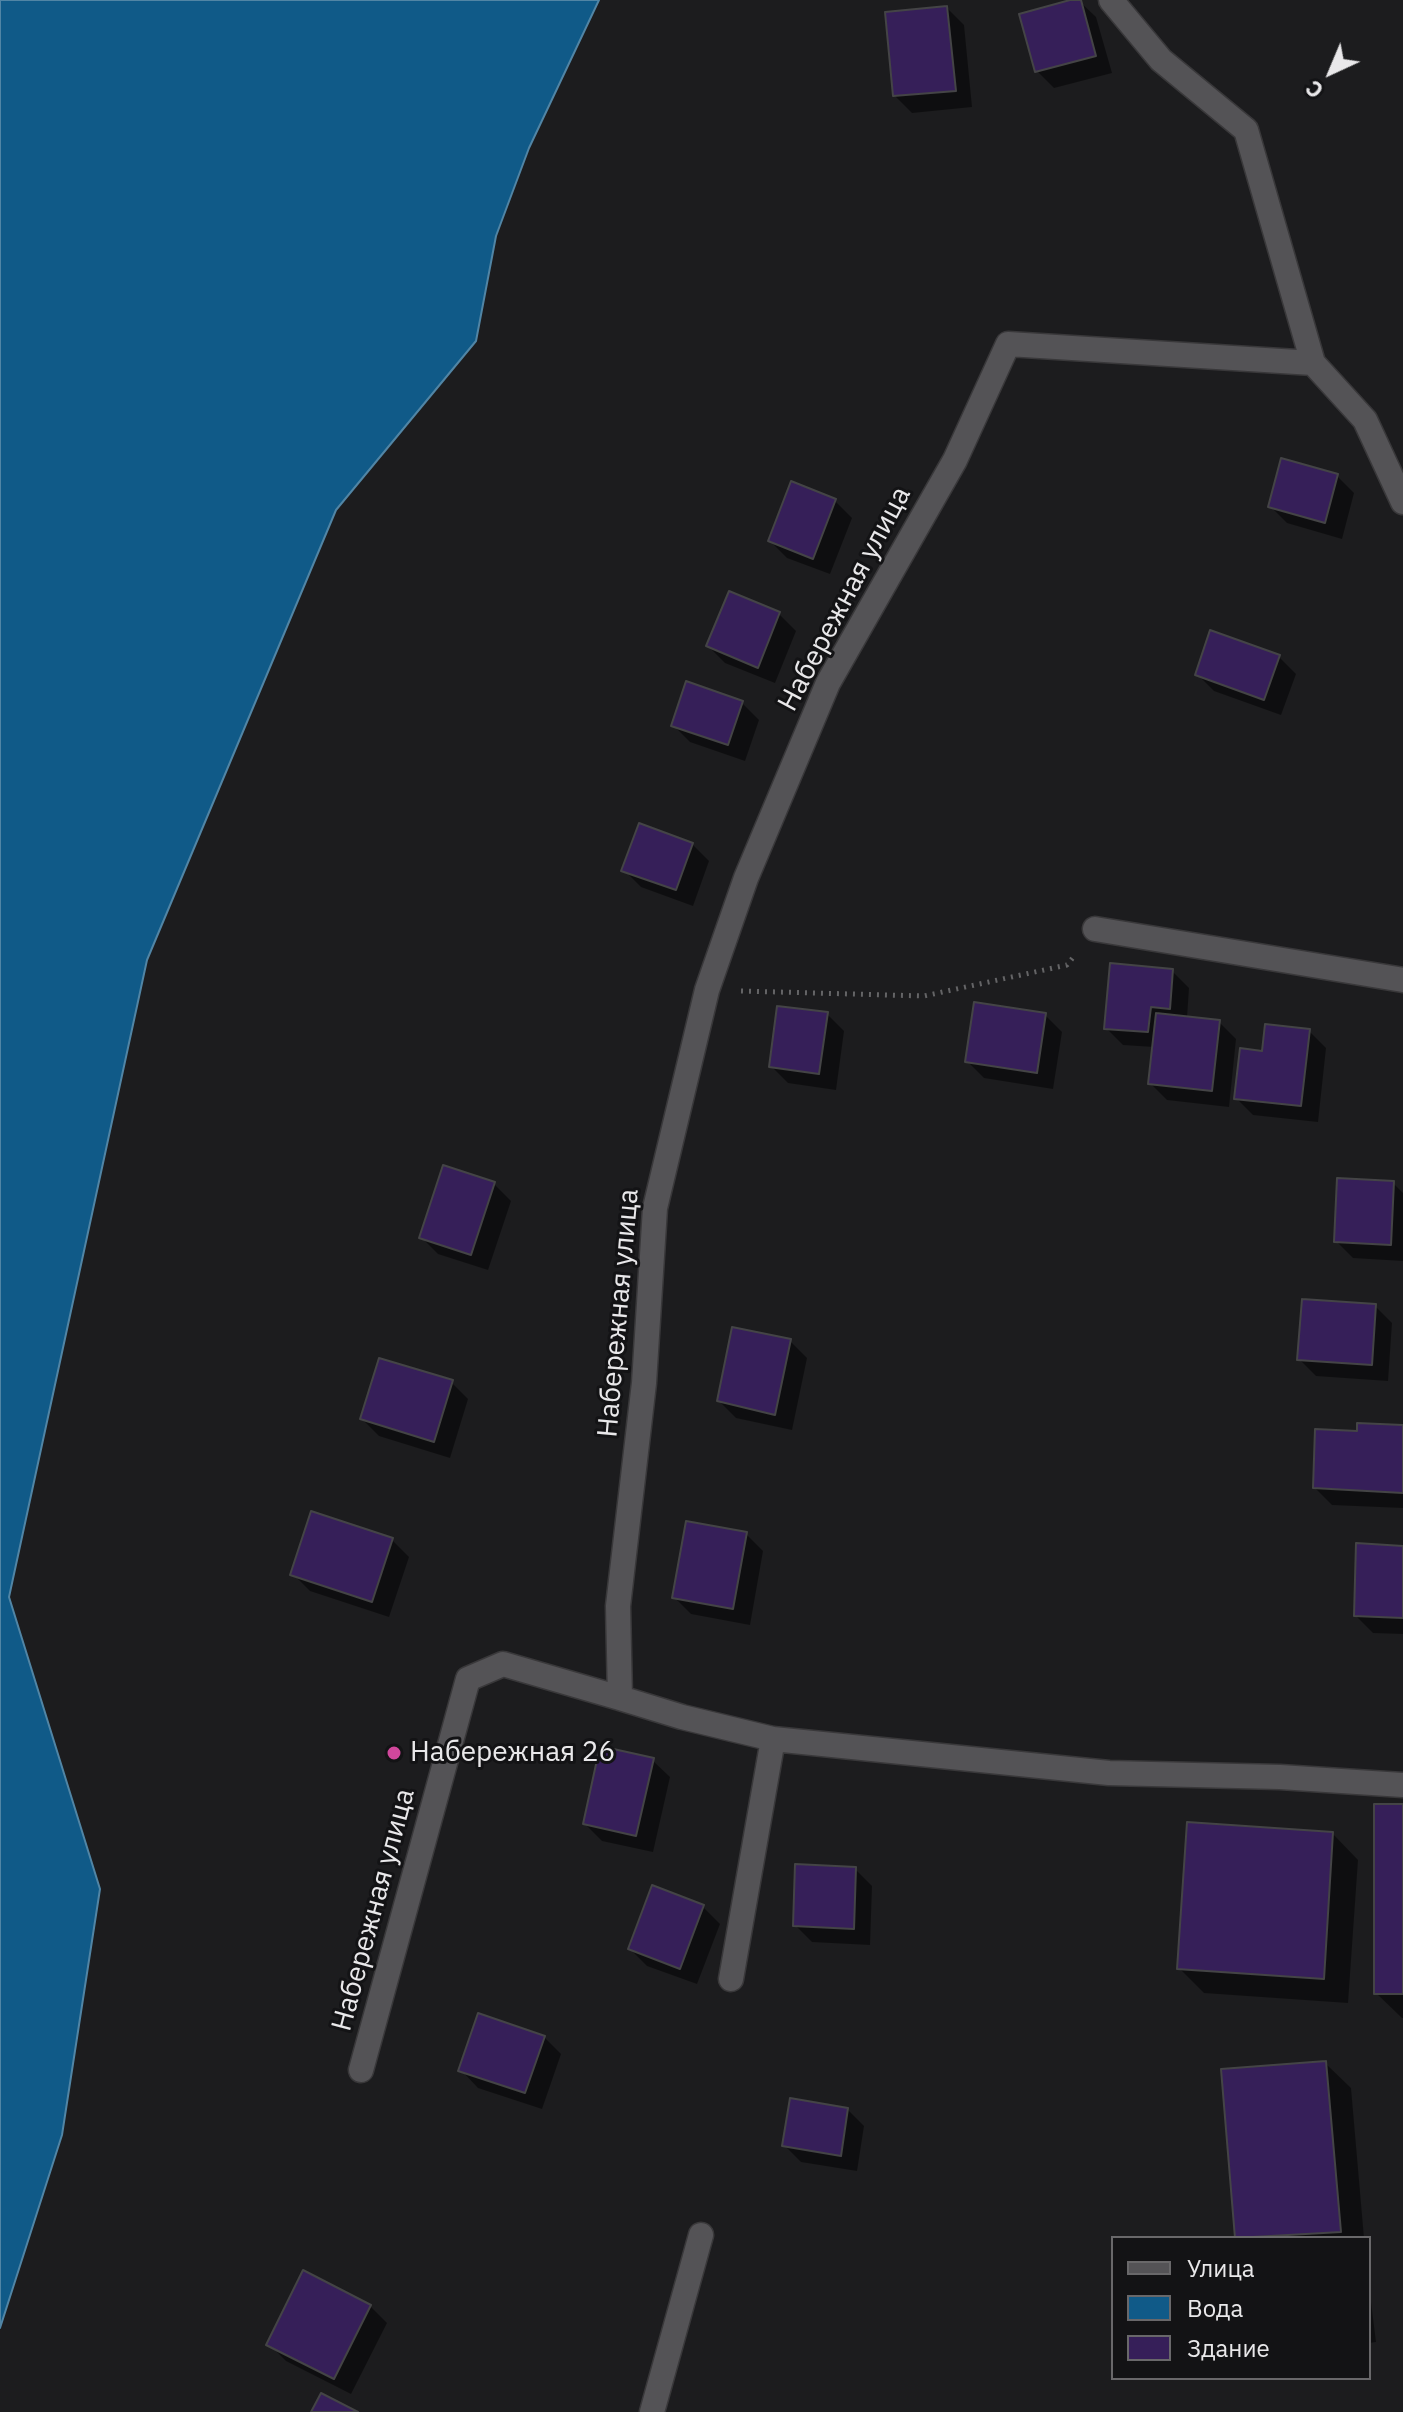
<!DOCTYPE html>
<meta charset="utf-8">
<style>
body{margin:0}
#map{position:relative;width:1403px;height:2412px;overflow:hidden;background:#1c1c1e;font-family:"IBM Plex Sans",sans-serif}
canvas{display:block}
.legend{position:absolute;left:1111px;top:2236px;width:260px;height:144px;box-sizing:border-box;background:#131315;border:2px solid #69686a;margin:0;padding:10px 14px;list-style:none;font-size:24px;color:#e9e8ea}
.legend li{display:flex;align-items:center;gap:16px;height:40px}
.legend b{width:40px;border:2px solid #69686a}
.north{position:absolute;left:1291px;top:32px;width:80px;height:80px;-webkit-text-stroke:6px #131315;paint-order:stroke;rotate:224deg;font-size:22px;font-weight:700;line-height:32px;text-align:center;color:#e9e8ea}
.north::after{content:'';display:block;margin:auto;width:28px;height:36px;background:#e9e8ea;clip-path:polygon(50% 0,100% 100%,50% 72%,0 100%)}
</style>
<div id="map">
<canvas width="1403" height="2412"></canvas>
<ul class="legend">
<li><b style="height:10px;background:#545356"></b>Улица</li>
<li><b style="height:22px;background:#105a88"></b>Вода</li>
<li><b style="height:22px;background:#361f59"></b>Здание</li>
</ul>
<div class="north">С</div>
</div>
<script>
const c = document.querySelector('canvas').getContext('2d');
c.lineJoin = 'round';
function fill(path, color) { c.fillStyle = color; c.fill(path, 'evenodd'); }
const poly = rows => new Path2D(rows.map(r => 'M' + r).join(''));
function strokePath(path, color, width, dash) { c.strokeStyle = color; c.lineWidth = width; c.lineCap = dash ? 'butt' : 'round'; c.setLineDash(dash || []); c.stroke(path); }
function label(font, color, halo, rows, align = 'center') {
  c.font = font + ' "IBM Plex Sans",sans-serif'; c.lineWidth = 6; c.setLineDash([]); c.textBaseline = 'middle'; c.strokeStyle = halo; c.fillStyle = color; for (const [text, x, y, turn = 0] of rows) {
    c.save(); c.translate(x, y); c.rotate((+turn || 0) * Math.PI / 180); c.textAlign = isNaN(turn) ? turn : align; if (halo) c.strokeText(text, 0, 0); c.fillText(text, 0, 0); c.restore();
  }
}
const water = poly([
 [0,0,599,0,529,148,496,236,476,341,336,510,147,960,9,1597,100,1889,62,2135,0,2328,0,0]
]);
const shadow = poly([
 [1078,0,1096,17,1112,73,1054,88,1037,71],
 [947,8,964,25,972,107,912,113,895,96],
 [1337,476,1354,493,1342,539,1287,523,1270,506],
 [835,501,852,518,830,574,787,558,770,541],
 [730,593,779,614,796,631,775,683,725,663,708,646],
 [1279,657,1296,674,1281,715,1214,691,1197,674],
 [742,703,759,720,745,761,690,742,673,725],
 [692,844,709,861,693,906,641,887,624,870],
 [1172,971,1189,988,1187,1018,1219,1022,1236,1039,1229,1107,1167,1100,1150,1083,1154,1047,1123,1045,1106,1028],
 [827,1014,844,1031,836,1090,788,1083,771,1066],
 [1045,1015,1062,1032,1053,1089,984,1078,967,1061],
 [1309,1031,1326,1048,1318,1122,1253,1115,1236,1098,1264,1053],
 [1393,1183,1403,1193,1403,1261,1353,1258,1336,1241],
 [494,1184,511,1201,488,1270,438,1254,421,1237],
 [1375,1306,1392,1323,1388,1381,1316,1376,1299,1359],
 [790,1341,807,1358,792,1430,736,1418,719,1401],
 [451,1382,468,1399,450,1458,379,1436,362,1419],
 [1403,1427,1403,1508,1332,1505,1315,1488,1359,1433],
 [746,1534,763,1551,750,1625,691,1614,674,1597],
 [392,1540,409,1557,389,1617,310,1591,293,1574],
 [1403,1548,1403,1634,1373,1633,1356,1616],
 [652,1760,670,1777,653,1852,602,1841,585,1824],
 [1403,1806,1403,2018,1402,2018,1376,1993],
 [1333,1834,1358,1860,1348,2003,1204,1993,1179,1968],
 [855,1869,872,1886,870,1945,812,1942,795,1925],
 [703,1907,720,1924,697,1984,647,1966,630,1949],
 [544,2037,561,2054,542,2109,478,2088,461,2070],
 [1325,2063,1351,2088,1364,2238,1238,2238,1223,2071],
 [847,2109,864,2126,857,2171,801,2162,784,2145],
 [1369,2286,1376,2342,1369,2343],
 [370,2306,387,2323,351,2394,286,2361,269,2344]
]);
const building = poly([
 [1070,0,1081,0,1096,56,1035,72,1019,14,1070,0],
 [947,6,956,91,893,96,885,12,947,6],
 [1281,458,1338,474,1325,523,1268,507,1281,458],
 [791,481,836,499,813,559,768,541,791,481],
 [729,591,780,612,758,668,706,646,729,591],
 [1210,630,1280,655,1264,700,1195,675,1210,630],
 [686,681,743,701,728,745,671,726,686,681],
 [639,823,693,843,676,890,621,871,639,823],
 [1110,963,1173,969,1170,1009,1151,1007,1148,1032,1104,1029,1110,963],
 [974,1002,1046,1013,1037,1073,965,1062,974,1002],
 [777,1006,828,1012,819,1074,769,1067,777,1006],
 [1156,1013,1220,1020,1212,1091,1148,1084,1156,1013],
 [1265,1024,1310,1029,1301,1106,1234,1099,1240,1048,1262,1051,1265,1024],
 [443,1165,495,1182,471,1255,419,1238,443,1165],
 [1337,1178,1394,1181,1391,1245,1334,1242,1337,1178],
 [1302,1299,1376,1304,1372,1365,1297,1360,1302,1299],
 [732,1327,791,1339,775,1415,717,1401,732,1327],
 [379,1358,453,1380,434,1442,360,1419,379,1358],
 [1357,1423,1403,1425,1403,1493,1313,1488,1315,1429,1357,1431,1357,1423],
 [311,1511,393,1538,372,1602,290,1575,311,1511],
 [686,1521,747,1532,733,1609,672,1598,686,1521],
 [1356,1543,1403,1546,1403,1618,1354,1616,1356,1543],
 [600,1746,654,1758,636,1836,583,1824,600,1746],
 [1374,1804,1403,1804,1403,1994,1374,1994,1374,1804],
 [1187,1822,1333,1832,1324,1979,1177,1969,1187,1822],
 [795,1864,856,1867,854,1929,793,1926,795,1864],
 [652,1885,704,1905,680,1969,628,1949,652,1885],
 [478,2013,545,2036,525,2093,458,2071,478,2013],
 [1326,2061,1341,2232,1235,2238,1221,2069,1326,2061],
 [790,2098,848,2108,841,2156,782,2146,790,2098],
 [303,2270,371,2305,334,2379,266,2345,303,2270],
 [321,2393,358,2412,311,2412,321,2393]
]);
const path = poly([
 [741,991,924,996,1067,965,1075,955]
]);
const service = poly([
 [1095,929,1403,980]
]);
const minor = poly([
 [1111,0,1161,60,1246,130,1313,363],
 [620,1698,682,1717,773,1739,1109,1773,1280,1777,1403,1785],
 [731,1979,773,1739],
 [361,2070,468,1679,503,1664,620,1698,618,1606,644,1383,655,1208,707,990,746,878,828,683,955,460,1008,344,1313,363,1365,420,1403,502],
 [652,2412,701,2235]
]);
const markers = [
 [394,1753,8,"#d1479c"]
];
const streetNames = [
 ["Набережная улица",845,599,-62],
 ["Набережная улица",619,1313,-85],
 ["Набережная улица",374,1910,-75]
];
const poiNames = [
 ["Набережная 26",410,1753]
];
fill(water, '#105a88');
strokePath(water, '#5185a5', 2);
fill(shadow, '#0007');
fill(building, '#361f59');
strokePath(building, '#444446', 2);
strokePath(service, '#39383a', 27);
strokePath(minor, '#39383a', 27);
strokePath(path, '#646466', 5, [2, 6]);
strokePath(service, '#545356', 24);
strokePath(minor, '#545356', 24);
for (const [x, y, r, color] of markers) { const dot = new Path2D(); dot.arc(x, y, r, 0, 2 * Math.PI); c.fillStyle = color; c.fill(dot); strokePath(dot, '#131315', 3); }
label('28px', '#e9e8ea', '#131315', streetNames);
label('28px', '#e9e8ea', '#131315', poiNames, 'left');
</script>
